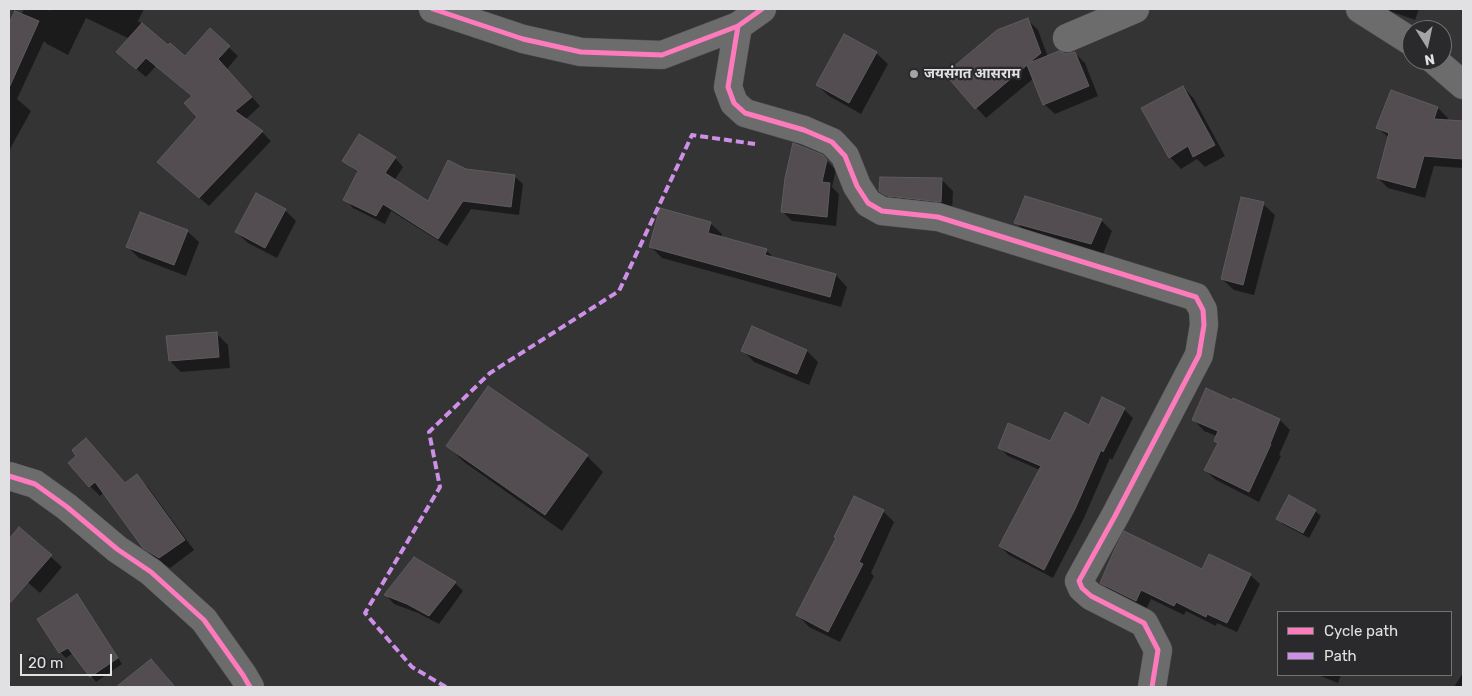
<!DOCTYPE html>
<meta charset="utf-8">
<style>
body{margin:0}
#map{position:relative;width:1472px;height:696px;overflow:hidden;background:#343435;font-family:Rubik,sans-serif}
canvas{display:block}
.frame{position:absolute;inset:0;border:10px solid #e1e1e3;pointer-events:none}
.legend{position:absolute;left:1277px;top:611px;width:175px;height:65px;box-sizing:border-box;background:#2a292c;border:1px solid #737375;margin:0;padding:6px 9px;list-style:none;font-size:15px;color:#e1e1e3}
.legend li{display:flex;align-items:center;gap:10px;height:25px}
.legend b{width:25px;border:1px solid #737375}
.north{position:absolute;left:1402px;top:20px;width:50px;height:50px;box-sizing:border-box;background:#2a292c;border:1px solid #737375;border-radius:50%;rotate:170deg;font-size:14px;font-weight:700;line-height:20px;text-align:center;color:#e1e1e3}
.north::after{content:'';display:block;margin:auto;width:18px;height:22px;background:#a4a4a6;clip-path:polygon(50% 0,100% 100%,50% 72%,0 100%)}
.scale{position:absolute;left:20px;top:654px;width:92px;height:22px;box-sizing:border-box;border:2px solid #e1e1e3;border-top:0;padding-left:6px;font-size:15px;line-height:18px;white-space:nowrap;color:#e1e1e3;-webkit-text-stroke:4px #2a292c;paint-order:stroke}
</style>
<div id="map">
<canvas width="1472" height="696"></canvas>
<div class="frame"></div>
<ul class="legend">
<li><b style="height:6px;background:#fd7abc"></b>Cycle path</li>
<li><b style="height:6px;background:#ce8fe9"></b>Path</li>
</ul>
<div class="north">N</div>
<div class="scale">20 m</div>
</div>
<script>
const c = document.querySelector('canvas').getContext('2d');
c.lineJoin = 'round';
function fill(path, color) { c.fillStyle = color; c.fill(path, 'evenodd'); }
const poly = rows => new Path2D(rows.map(r => 'M' + r).join(''));
function strokePath(path, color, width, dash) { c.strokeStyle = color; c.lineWidth = width; c.lineCap = dash ? 'butt' : 'round'; c.setLineDash(dash || []); c.stroke(path); }
function label(font, color, halo, rows, align = 'center') {
  c.font = font + ' Rubik,"Noto Sans Devanagari",sans-serif'; c.lineWidth = 4.5; c.setLineDash([]); c.textBaseline = 'middle'; c.strokeStyle = halo; c.fillStyle = color; for (const [text, x, y, turn = 0] of rows) {
    c.save(); c.translate(x, y); c.rotate((+turn || 0) * Math.PI / 180); c.textAlign = isNaN(turn) ? turn : align; if (halo) c.strokeText(text, 0, 0); c.fillText(text, 0, 0); c.restore();
  }
}
const shadow = poly([
 [24,9,47,9,50,11,51,9,144,9,138,21,168,47,185,58,210,30,238,56,227,69,260,106,245,120,262,132,271,141,209,206,168,171,199,117,193,97,156,66,146,77,127,61,130,39,86,18,68,55,47,44,44,41,17,99,31,111,10,149,9,148,9,26,16,12,21,15],
 [1384,9,1419,9,1415,20],
 [1027,19,1038,30,1048,57,1075,53,1085,63,1098,96,1055,114,1044,104,1034,78,986,118,946,74],
 [876,53,888,64,861,114,829,96,817,85],
 [1183,87,1194,99,1225,156,1205,167,1197,159,1181,169,1170,157],
 [1391,91,1438,108,1448,118,1447,121,1463,122,1463,168,1434,166,1425,198,1388,188,1378,178,1389,138,1378,128],
 [822,156,836,170,832,187,839,194,836,226,792,221,783,212],
 [395,158,403,167,394,181,428,202,466,170,514,176,523,184,519,215,471,209,447,246,391,211,385,224,353,208,345,199,358,173,343,160],
 [941,179,953,191,952,213,892,203,881,191],
 [1263,204,1275,215,1254,295,1234,290,1222,279],
 [285,210,296,221,277,258,248,243,236,232],
 [1101,220,1112,231,1103,254,1027,234,1016,222],
 [710,223,722,234,721,238,766,250,775,259,836,275,847,287,841,307,662,258,651,247],
 [187,231,199,242,186,276,139,258,128,247],
 [752,328,807,351,818,362,809,385,754,362,743,350],
 [216,333,228,345,230,368,181,372,170,361],
 [1233,400,1280,420,1290,430,1279,455,1281,456,1259,502,1216,480,1205,470,1218,444,1215,441,1217,436,1204,431,1194,420],
 [1124,409,1133,418,1112,460,1110,458,1084,518,1053,578,1009,555,1000,546,1040,470,1008,456,999,447,1051,442,1089,426],
 [448,446,587,456,603,472,562,531,464,462],
 [96,450,125,484,137,476,147,486,194,550,170,568,155,558,144,547,104,492,100,496,90,486],
 [883,511,894,522,871,573,874,576,840,642,809,627,798,615],
 [1315,511,1321,516,1309,538,1283,524,1278,519],
 [20,529,62,567,40,593,9,566,9,541],
 [1250,575,1260,584,1237,632,1217,623,1216,626,1186,611,1184,615,1151,599,1146,610,1112,593,1102,583],
 [455,583,463,591,439,624,418,613,394,604,386,595],
 [76,596,82,602,122,664,96,682,73,653,66,658,60,652],
 [1463,673,1463,687,1454,687],
 [1318,675,1341,675,1338,683]
]);
const building = poly([
 [15,11,39,21,9,88,9,23,15,11],
 [1028,18,1041,53,1029,63,1059,51,1066,54,1075,52,1089,86,1043,105,1027,65,975,109,945,74,997,30,1028,18],
 [142,23,168,45,170,43,185,56,210,28,230,46,218,59,252,97,235,111,263,131,199,198,157,162,197,117,184,103,192,96,146,58,136,69,116,52,142,23],
 [844,34,877,52,849,103,816,85,844,34],
 [1183,86,1215,145,1193,157,1188,146,1169,158,1141,108,1183,86],
 [1391,90,1438,107,1434,119,1463,121,1463,159,1424,156,1415,188,1377,178,1389,133,1376,128,1391,90],
 [359,134,396,157,385,173,428,201,448,160,466,169,515,175,511,207,463,201,438,239,383,204,376,216,343,200,358,171,342,161,359,134],
 [793,143,823,155,827,160,822,182,830,183,827,217,781,212,785,178,793,143],
 [880,177,942,178,941,202,887,196,879,191,880,177],
 [256,193,286,209,265,248,235,232,256,193],
 [1025,196,1102,219,1091,244,1014,223,1025,196],
 [1241,197,1264,202,1243,285,1221,279,1241,197],
 [660,208,711,222,708,233,767,249,765,255,836,274,830,297,649,247,660,208],
 [140,212,188,230,174,265,126,247,140,212],
 [752,326,807,350,797,374,741,351,752,326],
 [217,332,219,357,169,361,166,336,217,332],
 [488,386,588,455,545,515,446,446,488,386],
 [1206,388,1232,400,1233,398,1280,419,1270,444,1271,444,1249,492,1204,470,1218,443,1214,441,1218,431,1192,420,1206,388],
 [1102,397,1125,408,1103,452,1101,450,1075,509,1044,570,999,546,1041,466,998,448,1008,423,1050,441,1065,412,1089,425,1102,397],
 [86,438,125,483,137,474,185,540,159,558,143,548,95,482,89,487,68,463,76,456,72,450,86,438],
 [1289,495,1316,510,1303,533,1276,519,1289,495],
 [854,496,884,510,859,562,863,564,828,632,796,615,836,538,834,537,854,496],
 [19,527,52,555,9,604,9,539,19,527],
 [1124,531,1202,569,1209,554,1251,574,1227,623,1207,614,1206,617,1176,602,1174,606,1141,590,1136,601,1100,583,1113,553,1124,531],
 [414,557,456,582,429,616,407,604,384,595,414,557],
 [77,594,118,658,90,677,68,648,59,653,37,619,77,594],
 [151,659,175,687,116,687,151,659]
]);
const minor = poly([
 [433,9,523,39,581,52,662,55,738,26,762,9],
 [1360,9,1412,42],
 [738,26,728,87,734,103,745,113,804,130,832,142,845,156,857,186,868,203,882,211,938,217,1196,297,1203,310,1204,325,1199,355,1115,516,1079,581,1082,588,1091,596,1144,623,1158,650,1152,687],
 [1067,38,1135,9],
 [1434,60,1463,85],
 [9,476,35,484,67,507,117,549,151,572,204,620,243,675,250,687]
]);
const quiet = poly([
 [446,687,412,667,365,613,440,487,429,432,490,373,619,291,692,135,755,144]
]);
const cycleway = poly([
 [433,9,523,39,581,52,662,55,738,26,762,9],
 [738,26,728,87,734,103,745,113,804,130,832,142,845,156,857,186,868,203,882,211,938,217,1196,297,1203,310,1204,325,1199,355,1115,516,1079,581,1082,588,1091,596,1144,623,1158,650,1152,687],
 [9,476,35,484,67,507,117,549,151,572,204,620,243,675,250,687]
]);
const markers = [
 [914,74,5,"#a4a4a6"]
];
const poiNames = [
 ["जयसंगत आसराम",924,74]
];
fill(shadow, '#0007');
fill(building, '#534c51');
strokePath(building, '#5d5c5d', 1);
strokePath(minor, '#505051', 29);
strokePath(minor, '#6c6c6c', 28);
strokePath(quiet, '#ce8fe9', 4, [8, 4]);
strokePath(cycleway, '#fd7abc', 5);
for (const [x, y, r, color] of markers) { const dot = new Path2D(); dot.arc(x, y, r, 0, 2 * Math.PI); c.fillStyle = color; c.fill(dot); strokePath(dot, '#2a292c', 2); }
label('bold 14px', '#e1e1e3', '#2a292c', poiNames, 'left');
</script>
